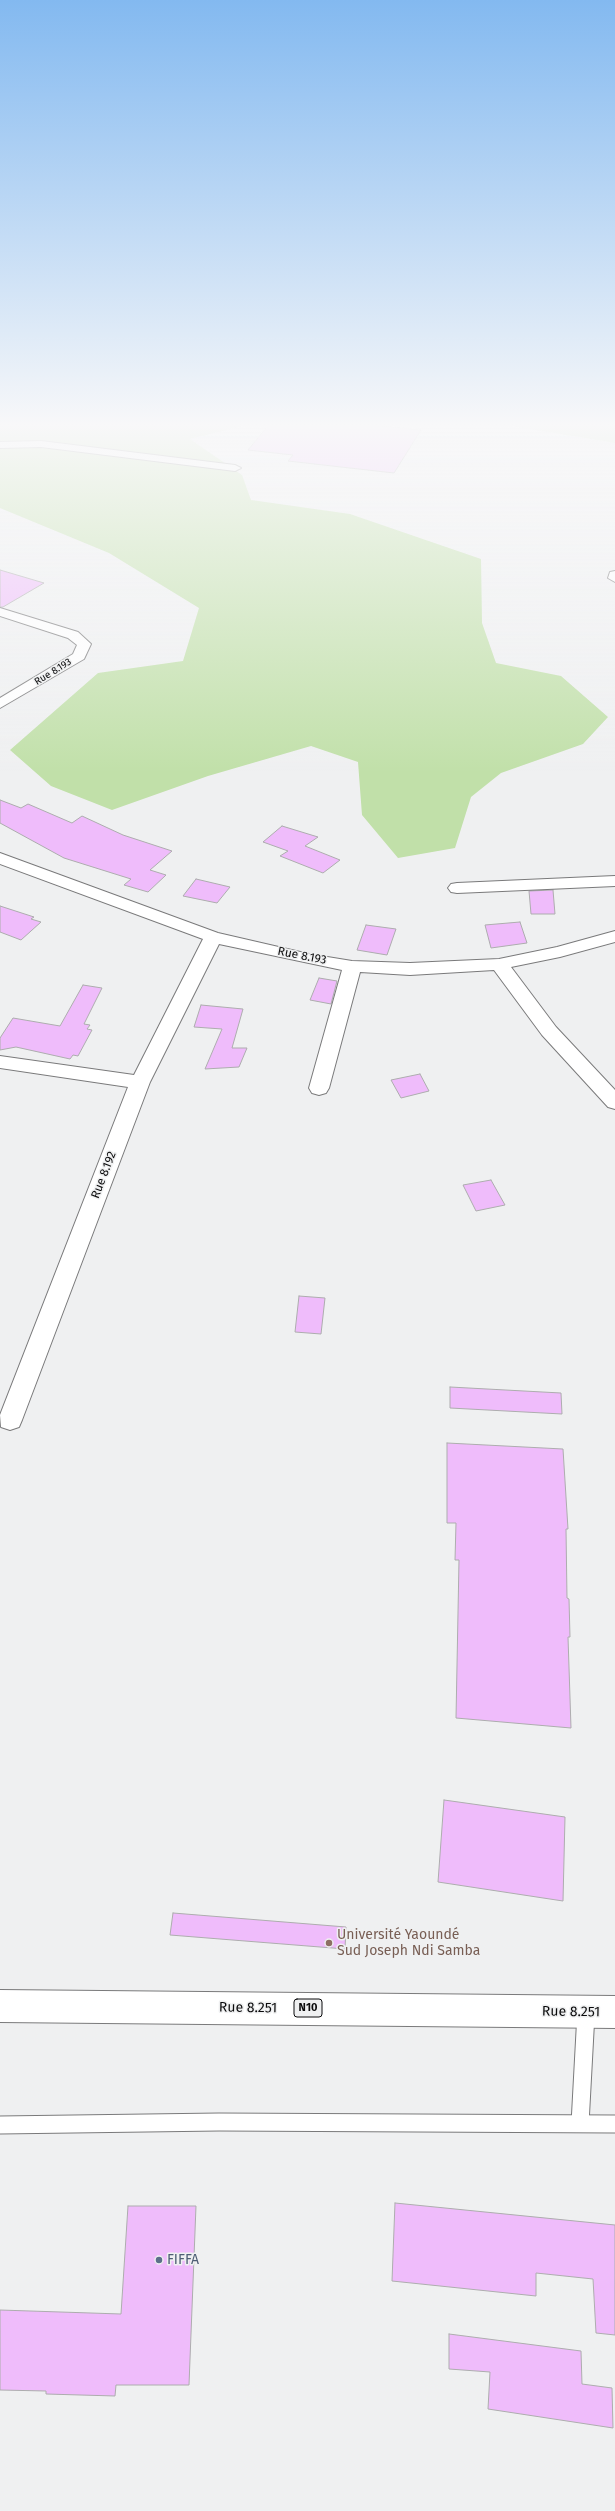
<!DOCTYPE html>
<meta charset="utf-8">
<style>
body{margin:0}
canvas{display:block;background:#eff0f1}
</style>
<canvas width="615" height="2511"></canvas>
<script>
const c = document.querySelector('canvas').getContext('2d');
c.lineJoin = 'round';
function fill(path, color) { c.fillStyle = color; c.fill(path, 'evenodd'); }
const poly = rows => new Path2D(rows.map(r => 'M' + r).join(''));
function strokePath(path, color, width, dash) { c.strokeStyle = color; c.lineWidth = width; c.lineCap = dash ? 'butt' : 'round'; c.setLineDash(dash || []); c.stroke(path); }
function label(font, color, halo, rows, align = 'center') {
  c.font = font + ' "Fira Sans",sans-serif'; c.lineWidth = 3; c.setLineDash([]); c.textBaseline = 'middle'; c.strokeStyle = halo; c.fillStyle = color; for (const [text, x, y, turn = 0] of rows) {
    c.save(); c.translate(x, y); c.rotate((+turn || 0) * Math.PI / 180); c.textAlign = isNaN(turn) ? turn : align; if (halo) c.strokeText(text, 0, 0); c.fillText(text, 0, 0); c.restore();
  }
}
const green = poly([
 [0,422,259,422,190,439,242,475,251,500,350,514,481,559,482,623,496,663,561,676,608,717,583,744,501,773,471,797,455,848,398,858,362,815,358,762,311,746,208,776,112,810,51,786,10,750,98,673,183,661,199,608,109,553,0,508],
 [465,422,615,422,615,443,512,426]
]);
const building = poly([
 [271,422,343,422,421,430,394,473,288,461,293,455,248,450,271,422],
 [0,570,44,583,3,607,0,607,0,570],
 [0,800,21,808,28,804,72,823,82,816,123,835,172,851,150,870,166,875,148,892,124,885,131,879,64,858,0,823,0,800],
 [282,826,318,837,305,846,340,860,323,873,280,856,288,851,263,842,282,826],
 [196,879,230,887,217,903,183,896,196,879],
 [553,890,555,914,531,914,529,891,553,890],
 [0,906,34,917,31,919,41,922,21,940,0,932,0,906],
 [520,922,527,943,491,948,485,925,520,922],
 [366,925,396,929,387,955,357,950,366,925],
 [319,978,337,981,331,1004,310,1000,319,978],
 [83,985,102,988,84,1024,90,1025,87,1029,92,1030,78,1056,73,1055,70,1059,16,1047,0,1050,0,1038,13,1018,60,1026,83,985],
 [201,1005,243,1009,232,1048,247,1048,239,1067,205,1069,222,1029,194,1027,201,1005],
 [420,1074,429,1091,401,1098,391,1080,420,1074],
 [491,1180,505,1205,476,1211,463,1185,491,1180],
 [299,1296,325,1298,321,1334,295,1332,299,1296],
 [450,1387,561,1393,562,1414,450,1408,450,1387],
 [447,1443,563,1449,568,1529,566,1529,567,1598,569,1599,570,1637,568,1637,571,1728,456,1718,459,1560,455,1560,456,1523,447,1523,447,1443],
 [444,1800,565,1817,563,1901,438,1882,444,1800],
 [173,1913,346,1927,345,1949,170,1935,173,1913],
 [395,2203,615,2225,615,2335,596,2333,593,2279,536,2273,536,2296,392,2281,395,2203],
 [128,2206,196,2206,189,2385,116,2385,115,2396,46,2394,46,2391,0,2390,0,2310,121,2314,128,2206],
 [449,2334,581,2351,582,2384,612,2388,613,2428,488,2409,490,2372,449,2369,449,2334]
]);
const lane = poly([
 [580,2124,586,2013],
 [0,2125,219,2122,615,2124]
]);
const street = poly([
 [41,441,235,465,241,468,235,471,41,447,0,448,0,442,41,441],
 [615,571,615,582,608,578,610,572,615,571],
 [0,608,78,632,91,644,84,659,0,708,0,698,73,654,77,645,68,638,0,616,0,608],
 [0,853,218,933,309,954,352,961,410,963,499,959,557,947,615,931,615,942,560,957,511,967,556,1027,615,1090,615,1109,608,1107,542,1035,494,970,410,975,360,972,329,1088,326,1093,319,1095,312,1093,309,1088,342,970,219,944,150,1082,22,1420,19,1427,10,1430,1,1427,0,1415,128,1087,0,1068,0,1056,134,1075,203,939,0,864,0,853],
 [615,876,615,886,457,893,451,892,448,888,451,884,457,883,615,876]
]);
const highway = poly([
 [0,1990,615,1996,615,2028,0,2022,0,1990]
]);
const markers = [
 [329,1943,4,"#8d6e63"],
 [159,2260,4,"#5c6f8a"]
];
const farStreetnames = [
 ["Rue 8.193",53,672,-32]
];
const shields = [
 [308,2008,28]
];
const shieldNames = [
 ["N10",308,2008]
];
const streetNames = [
 ["Rue 8.193",302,956,11],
 ["Rue 8.192",104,1175,-69]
];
const nearEducationnames = [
 ["Université Yaoundé",337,1935],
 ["Sud Joseph Ndi Samba",337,1951]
];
const nearStreetnames = [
 ["Rue 8.251",248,2008,1],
 ["Rue 8.251",571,2012,1]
];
const nearServicenames = [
 ["FIFFA",167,2260]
];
fill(green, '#c1e0a9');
fill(building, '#efbcfb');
strokePath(building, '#adadae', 1);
strokePath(lane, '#7a7a7b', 19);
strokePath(street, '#7a7a7b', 2);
strokePath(highway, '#7a7a7b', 2);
strokePath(lane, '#fff', 17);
fill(street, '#fff');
fill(highway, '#fff');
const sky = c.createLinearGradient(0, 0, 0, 773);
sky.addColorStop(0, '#83b9f0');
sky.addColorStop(0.55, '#f8f8f9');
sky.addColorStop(1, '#f8f8f900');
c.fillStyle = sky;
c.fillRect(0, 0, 615, 773);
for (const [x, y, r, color] of markers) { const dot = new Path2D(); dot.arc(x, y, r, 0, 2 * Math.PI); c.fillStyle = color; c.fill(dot); strokePath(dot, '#eff0f1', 1.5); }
label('10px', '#0b0b0c', '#eff0f1', farStreetnames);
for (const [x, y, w] of shields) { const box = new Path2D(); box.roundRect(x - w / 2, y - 9, w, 18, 3); c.fillStyle = '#eff0f1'; c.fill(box); strokePath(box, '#0b0b0c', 1); }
label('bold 11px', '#0b0b0c', null, shieldNames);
label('12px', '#0b0b0c', '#eff0f1', streetNames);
label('14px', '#785e54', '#eff0f1', nearEducationnames, 'left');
label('14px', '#0b0b0c', '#eff0f1', nearStreetnames);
label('14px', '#4e5e75', '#eff0f1', nearServicenames, 'left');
</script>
